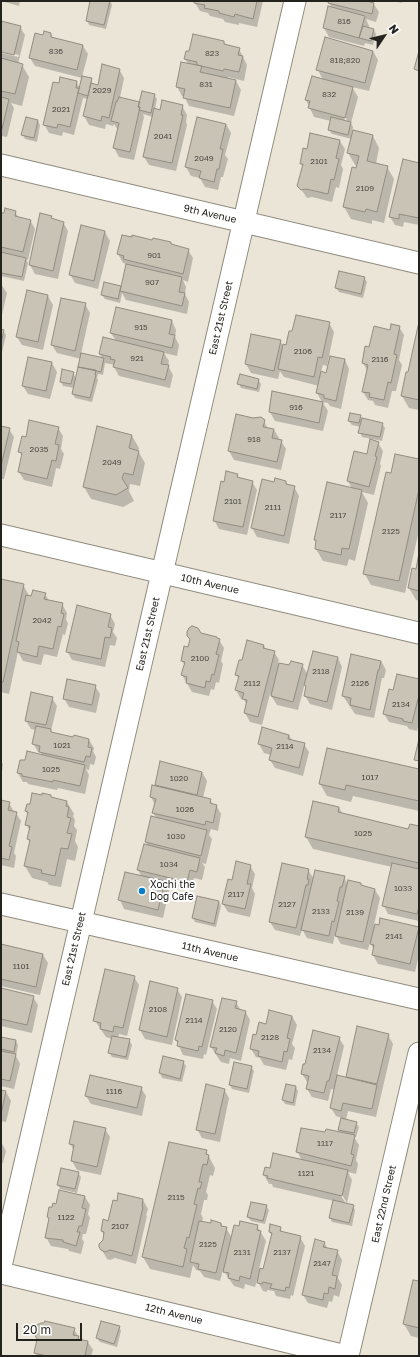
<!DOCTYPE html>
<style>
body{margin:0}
#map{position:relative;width:420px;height:1357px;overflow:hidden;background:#ebe5d7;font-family:"Golos Text",sans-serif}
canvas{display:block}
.frame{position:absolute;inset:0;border:2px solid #25231e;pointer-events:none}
.north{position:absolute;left:364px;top:16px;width:40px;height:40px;-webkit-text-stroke:3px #fff;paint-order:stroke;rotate:55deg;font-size:11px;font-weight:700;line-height:16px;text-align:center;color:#25231e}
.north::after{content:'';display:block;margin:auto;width:14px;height:18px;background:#25231e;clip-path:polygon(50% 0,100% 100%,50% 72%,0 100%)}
.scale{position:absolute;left:16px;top:1323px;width:66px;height:18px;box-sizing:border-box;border:2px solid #25231e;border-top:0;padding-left:5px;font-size:12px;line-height:14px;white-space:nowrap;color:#25231e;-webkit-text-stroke:3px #fff;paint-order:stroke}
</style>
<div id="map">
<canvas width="420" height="1357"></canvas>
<div class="frame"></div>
<div class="north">N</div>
<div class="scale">20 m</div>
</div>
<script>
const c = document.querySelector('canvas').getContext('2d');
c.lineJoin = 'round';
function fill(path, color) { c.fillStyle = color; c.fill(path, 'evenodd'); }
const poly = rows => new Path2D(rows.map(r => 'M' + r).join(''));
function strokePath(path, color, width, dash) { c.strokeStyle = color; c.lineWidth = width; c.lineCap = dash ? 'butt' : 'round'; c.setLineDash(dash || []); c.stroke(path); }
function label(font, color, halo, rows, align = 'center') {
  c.font = font + ' "Golos Text",sans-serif'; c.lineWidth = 4; c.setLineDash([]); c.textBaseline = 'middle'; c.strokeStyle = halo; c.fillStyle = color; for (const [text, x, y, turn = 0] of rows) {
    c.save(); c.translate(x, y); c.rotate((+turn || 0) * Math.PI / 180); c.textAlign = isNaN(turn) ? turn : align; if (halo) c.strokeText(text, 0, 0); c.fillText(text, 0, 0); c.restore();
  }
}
const shadow = poly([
 [1,1,20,1,19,6],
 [91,1,110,1,112,5,106,29,89,25,87,20],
 [195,1,263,1,257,27,239,23,239,25,225,22,223,19,210,16,208,13,200,11,195,3],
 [329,1,374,1,373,3,379,12,376,22,366,19,369,26,369,28,374,30,376,34,373,45,365,43,364,46,329,37,324,28,332,8,329,3],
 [394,1,402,1,402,3],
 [1,22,20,27,25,35,18,64,22,65,29,77,22,106,11,103,14,108,7,137,1,136,1,53,18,57,19,55,1,51],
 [51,34,53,38,83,46,88,54,82,77,91,79,93,85,98,86,119,69,124,78,120,98,139,103,154,95,157,99,155,109,161,111,182,106,187,115,186,122,187,125,176,171,149,165,144,157,153,117,143,114,144,117,134,160,119,157,114,148,118,130,114,124,113,126,106,124,105,129,89,125,84,116,88,99,83,98,74,135,63,132,62,136,49,133,44,124,76,82,80,88,82,78,35,66,30,58,44,36],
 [224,42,226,46,239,49,247,65,244,81,228,77,228,80,236,81,241,90,234,116,189,106,184,96,182,96,177,87,182,63,188,64,185,59],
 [373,51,378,60,369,91,352,87,358,97,351,123,353,127,352,131,373,136,379,148,376,164,387,167,394,179,384,223,372,220,372,224,351,219,344,207,358,166,355,165,348,153,352,139,332,134,329,130,331,121,314,117,306,100,323,80,318,70],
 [343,113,348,122,346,122,342,114],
 [26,118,38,121,40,125,37,142,25,139,23,135],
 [226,124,231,133,225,155,228,159,223,177,221,177,218,190,205,187,200,178,191,176,186,167],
 [340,141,345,149,341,165,343,169,339,188,336,187,332,202,312,197,307,198,299,186,303,168,301,163,307,150],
 [419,164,419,225,404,222,403,227,395,225,390,217],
 [15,212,19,218,30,220,35,229,28,260,26,259,28,263,24,281,1,276,1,214],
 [51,217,52,220,63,222,68,231,58,279,35,274,30,265],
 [81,227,105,232,110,241,98,289,75,283,70,274],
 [153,241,171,243,172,246,188,250,193,258,188,282,183,280,186,287,185,294,189,302,187,314,126,300,122,293,120,303,105,299,102,295,105,283,122,287,127,264,123,263,118,254],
 [340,272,364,278,367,282,363,298,339,292,336,288],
 [1,284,7,293,1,319],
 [48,296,53,305,43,350,22,345,17,337],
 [85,304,90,313,81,354,102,359,100,354,104,338,116,341,111,333,172,321,176,330,175,337,179,345,177,356,164,353,169,361,168,366,173,375,170,388,119,376,114,367,115,365,105,363,103,375,98,374,97,378,98,380,92,402,75,398,73,394,74,388,63,386,61,382,73,373,76,378,81,359,57,353,52,345],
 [329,323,334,332,327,366,323,365,321,372,327,374,345,360,349,369,341,409,330,406,328,403,322,402,317,393,319,386,284,377,280,371,278,379,251,373,246,364,280,341,284,347],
 [399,327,404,335,399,360,402,365,396,391,392,391,388,408,375,405,373,401,368,400,363,392,368,372,363,363,370,348],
 [419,328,419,410,409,408,402,396,409,373],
 [1,330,3,331,6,335,2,352],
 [52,363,57,372,50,399,28,394,23,386],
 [258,380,261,384,259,392,241,388,239,384],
 [323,403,328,411,323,431,275,421,270,412],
 [360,416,362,420,382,424,385,428,382,441,362,437,360,432,361,427,352,425,349,421],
 [264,421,268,429,274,430,279,438,278,440,281,441,286,449,281,470,234,460,229,451],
 [1,427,9,429,14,437,4,479,1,479],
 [58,428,63,436,61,449,64,454,60,469,56,468,52,487,24,480,19,472,22,457,20,452,26,438],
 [132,436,139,448,138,451,145,463,140,486,130,484,129,491,134,501,123,507,91,499,84,487],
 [378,443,383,451,380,464,381,466,374,495,362,492,368,503,355,561,349,559,347,566,323,561,316,549,317,543,315,540,352,489,348,481],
 [419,460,419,530,405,593,371,585,364,573,392,474],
 [237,475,239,479,252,482,257,490,247,535,219,529,214,520,225,483],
 [286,481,288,486,294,487,299,496,289,544,257,537,252,528,275,483],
 [419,558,419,601,416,600,409,588,416,571],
 [1,580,23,585,30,597,45,594,49,601,62,604,67,613,66,620,68,623,65,635,63,634,57,657,44,654,41,665,23,661,18,652,9,694,1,692],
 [110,615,115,624,113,632,117,638,115,646,110,645,105,667,72,660,67,651],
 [201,634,219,640,224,648,221,661,223,664,219,683,216,682,214,690,211,689,209,696,192,692,182,675,185,666,182,661,189,648],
 [264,646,266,649,274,652,279,660,278,663,290,667,302,665,308,675,338,658,342,667,332,710,310,704,305,696,307,687,305,683,298,710,277,705,270,694,262,725,250,722,245,713,247,705,244,700,241,699,236,690,239,679,236,675,243,662],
 [381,661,386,670,384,678,382,678,374,718,355,714,343,696],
 [419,680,419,722,417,731,409,729,407,726,389,722,384,714,394,691],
 [95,686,100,694,96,713,69,707,64,698],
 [52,698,57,706,51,731,52,733,74,738,89,740,94,748,93,751,96,757,94,765,90,764,89,770,86,769,89,775,85,794,58,788,57,790,28,784,27,782,23,782,18,773,26,762,43,756,41,753,38,752,33,743,36,730,31,729,26,721],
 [289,735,292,740,304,744,309,752,303,776,275,768,270,760,271,755,264,753,259,744],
 [1,761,3,764,1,779],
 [161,763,202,772,207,781,203,798,210,800,213,805,216,805,221,814,218,831,211,829,209,835,212,839,206,864,202,863,205,867,202,880,194,878,192,890,165,884,169,891,163,918,124,909,120,900,142,877,138,870,148,846,146,842,152,817,157,819,153,813,155,805,151,797,155,787],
 [419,770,419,811,353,796,351,802,327,796,320,784],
 [52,798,67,802,74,814,73,816,75,820,74,826,77,830,75,841,78,847,75,861,67,859,61,887,49,885,47,882,32,878,25,866,30,843,28,839,30,831,26,824,28,816,26,811,27,805],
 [1,801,9,803,14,812,16,813,21,821,14,853,16,856,14,868,1,865],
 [339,807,343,815,409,830,419,827,419,921,388,914,384,906,392,867,313,849,306,837],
 [250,866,255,874,252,888,255,894,250,917,228,912,223,904,233,881],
 [308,870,314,879,344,877,348,885,375,890,380,898,374,925,418,928,419,955,415,972,378,964,373,955,374,950,370,942,368,950,341,944,335,934,333,944,307,938,302,929,300,936,275,930,270,922],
 [219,902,221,906,216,927,195,922,193,918],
 [1,945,43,955,48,963,40,995,1,986],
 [134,977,139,985,127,1036,119,1034,118,1038,129,1040,132,1045,128,1060,112,1057,109,1052,112,1039,106,1037,95,1021],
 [1,989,33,997,38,1005,32,1033,1,1026],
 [177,989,182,997,172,1045,145,1039,140,1030],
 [212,1001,217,1009,206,1055,204,1054,203,1059,183,1055,176,1040],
 [236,1002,241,1011,245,1011,250,1020,241,1061,230,1058,229,1064,221,1062,211,1047],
 [292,1016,297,1025,292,1044,295,1048,292,1060,289,1059,286,1070,264,1065,260,1058,256,1057,251,1049,257,1037,267,1025],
 [358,1028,388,1035,393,1044,376,1117,348,1111,346,1120,356,1123,359,1127,356,1137,354,1137,359,1145,356,1160,358,1164,356,1174,348,1172,352,1180,347,1203,340,1191,339,1192,346,1204,353,1206,355,1210,352,1226,332,1222,330,1218,334,1201,273,1187,272,1184,269,1184,264,1175,266,1168,270,1169,302,1161,297,1151,326,1133,342,1133,339,1130,342,1118,336,1116,331,1108,335,1090,331,1089,328,1101,312,1097,307,1089,308,1083,302,1074,304,1065,306,1065,339,1038,344,1046,337,1076,346,1078],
 [1,1038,16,1041,18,1045,16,1056,20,1064,14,1089,1,1086],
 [163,1057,183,1062,186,1066,182,1082,162,1078,160,1073],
 [251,1067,254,1071,249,1093,232,1089,230,1085],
 [296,1087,298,1091,295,1106,285,1104,283,1100],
 [141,1088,146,1096,142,1116,91,1104,86,1096],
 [224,1089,229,1098,220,1142,202,1138,197,1129],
 [1,1091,6,1092,11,1101,6,1122,1,1121],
 [105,1129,110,1137,101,1175,77,1170,72,1161,74,1151,70,1143],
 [1,1142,6,1151,3,1163,1,1162],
 [206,1151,215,1168,213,1176,210,1175,206,1192,208,1195,207,1200,204,1200,201,1214,203,1218,202,1222,221,1224,223,1227,226,1228,232,1238,239,1227,257,1226,266,1241,259,1269,264,1270,272,1236,270,1232,280,1228,283,1233,300,1237,305,1246,293,1296,291,1295,290,1299,276,1296,274,1291,267,1290,267,1292,263,1291,257,1280,255,1287,245,1284,244,1289,234,1286,223,1270,220,1281,204,1277,200,1271,196,1270,193,1265,190,1278,150,1269,143,1257],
 [78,1173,81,1177,77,1193,60,1189,58,1185],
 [85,1197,90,1205,88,1214,90,1218,86,1234,83,1234,82,1239,84,1242,81,1254,69,1251,68,1249,51,1246,46,1237,50,1220,48,1217,57,1205],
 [143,1200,148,1209,146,1215,147,1216,136,1264,115,1258,110,1260,107,1259,102,1250,104,1236,102,1231],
 [266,1206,269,1210,265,1224,251,1221,248,1217],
 [324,1242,328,1249,337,1251,342,1260,338,1278,342,1285,339,1297,334,1295,332,1302,329,1301,327,1308,308,1303,303,1295],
 [419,1282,419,1338,411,1336,404,1324],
 [119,1327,121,1331,117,1347,100,1342,97,1338],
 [74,1329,80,1340,88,1342,93,1350,91,1356,37,1356,35,1353,38,1340]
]);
const building = poly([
 [90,1,110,1,104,25,86,21,90,1],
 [194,1,257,1,253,19,235,14,234,17,219,13,219,11,204,8,205,5,194,3,194,1],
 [328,1,367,1,374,3,372,14,328,3,328,1],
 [328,6,365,16,359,38,323,28,328,6],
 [1,21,21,26,14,55,1,52,1,21],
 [363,26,374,29,371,41,359,38,363,26],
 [44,31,51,33,51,37,83,45,77,70,29,58,35,33,43,35,44,31],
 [193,34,224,41,224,44,240,48,238,55,243,56,239,72,224,69,223,71,197,65,197,62,184,59,186,51,189,51,193,34],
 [325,37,373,51,365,83,316,70,325,37],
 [419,51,419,71,414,69,419,51],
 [1,58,23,64,15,94,1,91,1,58],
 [181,62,202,66,200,72,236,80,230,108,183,98,185,89,176,87,181,62],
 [102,64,120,69,109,118,102,116,101,121,83,116,91,83,98,85,102,64],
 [82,76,92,78,88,96,78,93,82,76],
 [312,76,353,87,345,118,308,108,310,101,305,100,312,76],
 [60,77,77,81,76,88,79,88,70,127,58,124,57,128,43,125,53,82,59,83,60,77],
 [142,91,155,94,151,113,139,110,140,107,138,107,142,91],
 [1,97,9,99,2,129,1,129,1,97],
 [119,97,140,102,138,107,140,107,130,152,113,148,119,123,111,121,116,102,117,102,119,97],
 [162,100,183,105,181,115,183,115,172,163,143,157,154,108,160,110,162,100],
 [26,117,38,120,34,138,21,135,26,117],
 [197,117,226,124,220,149,223,149,219,169,217,169,214,182,199,178,201,171,185,167,197,117],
 [331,117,351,122,348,135,328,130,331,117],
 [353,130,373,135,367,161,388,166,377,212,366,209,365,212,343,207,352,167,356,168,359,156,347,153,353,130],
 [310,133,340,140,336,158,339,159,334,180,331,179,328,194,306,189,301,190,297,186,303,164,300,164,303,148,307,149,310,133],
 [403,159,419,163,419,218,399,214,399,219,389,217,403,159],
 [5,208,16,211,15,216,31,220,23,252,1,247,1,213,4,213,5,208],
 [40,213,52,216,51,218,64,222,53,271,29,265,40,213],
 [81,225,105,231,94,281,69,275,81,225],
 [122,235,132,237,132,235,152,240,153,238,171,242,171,244,189,249,183,274,123,259,124,256,117,254,122,235],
 [1,252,26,258,22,277,1,273,1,252],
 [126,264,182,277,179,292,185,293,182,306,120,291,126,264],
 [339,271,365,277,361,294,335,288,339,271],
 [104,282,121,286,118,299,101,295,104,282],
 [27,290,48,295,38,342,16,337,27,290],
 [61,298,86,303,75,351,51,345,61,298],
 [116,307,172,320,169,334,175,335,172,348,110,333,116,307],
 [296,315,330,322,322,358,318,357,314,377,278,369,283,344,286,345,289,331,292,331,296,315],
 [391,324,400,326,394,354,397,355,391,383,388,382,384,400,369,397,370,393,362,392,368,365,362,363,365,346,369,347,374,326,390,330,391,324],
 [418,326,419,327,419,400,401,396,406,372,408,372,418,326],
 [1,329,4,330,1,343,1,329],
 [251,334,281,340,274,371,245,364,251,334],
 [103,337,164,352,161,364,169,365,165,380,113,367,115,360,110,359,111,357,99,354,103,337],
 [81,353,104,358,101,372,78,367,81,353],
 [330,356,345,359,336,401,324,398,324,395,316,393,321,371,326,373,330,356],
 [28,357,52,362,46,391,22,386,28,357],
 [78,367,96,370,95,375,96,375,90,398,72,394,78,367],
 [62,369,74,372,71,384,60,382,62,369],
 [240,374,259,379,257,389,237,384,240,374],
 [272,391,323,402,319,423,269,412,272,391],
 [350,413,361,415,359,423,348,421,350,413],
 [236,414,253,418,261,417,265,420,263,427,274,429,272,438,282,440,277,462,228,451,236,414],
 [362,418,383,423,380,437,358,433,362,418],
 [29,420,59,427,55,444,59,445,56,461,52,460,47,479,18,472,22,453,18,452,22,436,26,437,29,420],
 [1,426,10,428,1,466,1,426],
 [97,426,132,435,129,448,139,451,133,475,124,473,122,478,128,488,116,495,83,487,97,426],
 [370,439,379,442,375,456,377,457,369,487,347,481,354,451,367,454,370,439],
 [395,454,419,459,419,489,399,581,363,574,386,472,391,473,395,454],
 [226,471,238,474,237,477,253,481,243,527,213,521,221,481,224,482,226,471],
 [275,478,286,481,286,484,295,486,284,536,251,528,262,479,274,482,275,478],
 [327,482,362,490,349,549,342,548,341,555,315,549,316,540,314,540,327,482],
 [419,553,419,591,408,588,412,568,416,569,419,553],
 [1,579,24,584,3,682,1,682,1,579],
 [33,590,46,593,44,599,63,603,61,613,64,614,61,627,58,626,53,649,39,646,37,657,17,652,19,642,16,641,26,595,31,596,33,590],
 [77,605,111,614,108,627,112,628,110,638,105,637,101,659,66,652,77,605],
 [192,626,198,628,201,633,217,637,217,638,220,639,216,654,219,655,214,675,212,674,210,682,206,681,205,688,186,683,187,677,181,675,185,662,181,661,184,646,188,647,190,639,187,636,187,632,189,628,192,626],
 [247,640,264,645,263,648,275,651,258,717,244,713,247,700,242,699,244,693,235,690,239,676,235,675,239,660,242,660,247,640],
 [313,651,338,657,327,702,304,696,306,686,304,685,313,651],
 [351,654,381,661,379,670,378,670,370,710,350,705,351,698,342,696,351,654],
 [291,661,303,664,293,702,271,696,279,663,289,665,291,661],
 [397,674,419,679,419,695,412,723,403,721,403,719,383,714,389,689,393,690,397,674],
 [67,679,96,685,92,705,63,699,67,679],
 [31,692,53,697,46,725,25,721,31,692],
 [36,726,51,729,51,732,73,737,74,735,89,739,88,747,92,748,90,757,86,756,84,762,39,752,40,746,32,744,36,726],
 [262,727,289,735,288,739,305,743,299,768,269,760,272,748,258,744,262,727],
 [419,739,419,761,414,760,419,739],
 [327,748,419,769,419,801,346,785,345,790,319,784,327,748],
 [27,751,85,765,80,786,53,780,53,782,22,776,22,774,17,773,20,760,25,760,27,751],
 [160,761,202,772,197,795,155,785,160,761],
 [152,785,211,799,210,803,217,805,213,823,206,821,205,825,152,813,156,799,150,797,152,785],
 [32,793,42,795,42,793,51,795,51,797,67,801,66,806,69,807,67,817,71,818,67,833,72,834,68,849,61,848,55,876,41,873,42,870,24,866,30,840,27,839,30,826,25,825,28,812,25,811,27,804,30,804,32,793],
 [1,800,10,802,8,810,17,812,9,846,12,847,9,860,1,858,1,800],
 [313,801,339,807,338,812,408,829,410,824,419,826,419,863,305,837,313,801],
 [151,816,207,830,201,856,145,842,151,816],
 [144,844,200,858,197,872,190,870,187,882,137,870,144,844],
 [236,861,251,865,247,884,251,884,245,909,222,904,228,879,232,880,236,861],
 [282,863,309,869,307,879,309,879,308,885,306,885,296,928,269,922,282,863],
 [392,863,419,869,419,907,417,914,382,906,392,863],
 [315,870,345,876,342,887,340,887,337,901,339,902,334,922,332,921,329,936,301,930,315,870],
 [125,872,165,881,158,910,118,900,125,872],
 [348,880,361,883,361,885,375,889,363,942,335,936,348,880],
 [197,896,219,901,214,924,192,918,197,896],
 [380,918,419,927,410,964,372,955,374,945,370,944,375,924,379,925,380,918],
 [1,944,43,954,36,987,1,979,1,944],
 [105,969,135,976,123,1028,114,1026,113,1032,100,1029,101,1023,93,1021,105,969],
 [150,981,178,988,167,1037,139,1030,150,981],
 [1,988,34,996,27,1025,1,1019,1,988],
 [186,994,213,1000,202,1047,199,1046,198,1051,177,1046,178,1041,175,1040,186,994],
 [222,998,237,1001,235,1008,246,1011,236,1053,225,1050,224,1056,215,1053,217,1048,210,1047,222,998],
 [269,1010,292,1016,287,1038,290,1039,287,1052,284,1051,282,1062,258,1056,259,1051,250,1049,253,1034,256,1035,259,1022,266,1024,269,1010],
 [357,1026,389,1034,377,1084,346,1077,357,1026],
 [313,1030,340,1037,329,1081,327,1081,324,1093,306,1089,309,1076,301,1074,303,1064,305,1064,313,1030],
 [112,1036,130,1039,126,1057,108,1053,112,1036],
 [1,1037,16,1040,14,1052,1,1049,1,1037],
 [1,1051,16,1054,10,1081,1,1079,1,1051],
 [163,1056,184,1061,180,1079,159,1073,163,1056],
 [234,1062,252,1066,247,1089,229,1085,234,1062],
 [90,1075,142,1087,137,1108,85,1096,90,1075],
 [337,1075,377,1085,372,1109,343,1103,341,1111,330,1108,337,1075],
 [206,1084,225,1089,215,1134,196,1130,206,1084],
 [286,1084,296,1086,293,1103,282,1100,286,1084],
 [1,1090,6,1091,1,1114,1,1090],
 [341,1118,357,1122,354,1133,338,1130,341,1118],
 [74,1121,106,1128,97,1167,71,1161,74,1145,69,1144,74,1121],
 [301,1128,325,1132,326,1129,355,1135,351,1154,354,1155,351,1166,296,1152,301,1128],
 [169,1142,207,1150,206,1154,209,1155,207,1165,203,1164,199,1182,202,1182,200,1189,198,1188,194,1204,197,1205,189,1238,187,1237,184,1248,187,1249,183,1267,142,1257,169,1142],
 [273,1153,348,1170,342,1196,267,1178,268,1176,263,1175,265,1167,270,1168,273,1153],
 [61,1168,79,1172,75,1189,57,1185,61,1168],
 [59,1190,85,1196,82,1208,86,1209,82,1226,79,1226,77,1232,80,1232,76,1246,63,1242,63,1240,45,1238,49,1218,47,1217,49,1207,52,1207,53,1203,56,1204,59,1190],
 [118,1193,143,1199,142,1207,143,1207,132,1256,110,1250,105,1252,101,1250,99,1247,99,1244,103,1240,104,1232,101,1231,103,1219,108,1221,113,1200,117,1201,118,1193],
 [333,1200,354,1205,349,1223,329,1218,333,1200],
 [251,1202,267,1205,263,1221,247,1217,251,1202],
 [211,1220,221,1223,221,1226,227,1227,216,1273,198,1269,199,1264,190,1262,199,1221,211,1223,211,1220],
 [240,1221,258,1225,257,1230,261,1231,250,1279,240,1276,239,1281,228,1278,229,1273,223,1272,234,1225,239,1226,240,1221],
 [270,1224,281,1227,280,1231,301,1236,289,1288,286,1287,285,1291,270,1288,272,1284,263,1282,262,1284,257,1283,260,1268,263,1269,272,1233,269,1232,270,1224],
 [315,1239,325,1242,323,1247,338,1250,332,1275,337,1276,335,1289,329,1287,328,1294,324,1293,323,1300,302,1295,315,1239],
 [413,1280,419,1281,419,1328,403,1324,413,1280],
 [45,1321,75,1328,73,1335,79,1336,78,1339,88,1341,85,1356,47,1356,34,1353,37,1339,35,1335,37,1325,41,1323,44,1323,45,1321],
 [101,1321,120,1326,114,1344,96,1338,101,1321]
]);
const minor = poly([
 [1,165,419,263],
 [1,535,419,633],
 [1,904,419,999],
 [1,1266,295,1],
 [1,1273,346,1356],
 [348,1356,419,1053]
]);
const markers = [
 [142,891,4,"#057ec7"]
];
const numberNames = [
 ["816",344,21],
 ["836",56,51],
 ["823",212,53],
 ["818;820",345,60],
 ["831",206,84],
 ["2029",102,90],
 ["832",329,94],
 ["2021",61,109],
 ["2041",163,136],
 ["2049",204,158],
 ["2101",319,161],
 ["2109",365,188],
 ["901",154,255],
 ["907",152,282],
 ["915",141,327],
 ["2106",303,351],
 ["921",137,358],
 ["2116",380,359],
 ["916",296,407],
 ["918",254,439],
 ["2035",39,449],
 ["2049",112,462],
 ["2101",233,501],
 ["2111",273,507],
 ["2117",338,515],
 ["2125",391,531],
 ["2042",42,620],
 ["2100",200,658],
 ["2118",321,671],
 ["2112",252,683],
 ["2126",360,683],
 ["2134",401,704],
 ["1021",62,745],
 ["2114",285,746],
 ["1025",51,769],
 ["1017",370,777],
 ["1020",179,778],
 ["1026",185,809],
 ["1025",363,833],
 ["1030",176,836],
 ["1034",169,864],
 ["1033",403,888],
 ["2117",236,894],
 ["2127",287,904],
 ["2133",321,911],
 ["2139",355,912],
 ["2141",394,936],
 ["1101",21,966],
 ["2108",158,1009],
 ["2114",194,1020],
 ["2120",228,1029],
 ["2128",270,1037],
 ["2134",322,1050],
 ["1116",114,1091],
 ["1117",325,1143],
 ["1121",306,1173],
 ["2115",176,1197],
 ["1122",66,1217],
 ["2107",120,1226],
 ["2125",208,1244],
 ["2131",242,1252],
 ["2137",282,1252],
 ["2147",322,1263]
];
const streetNames = [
 ["9th Avenue",210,214,13],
 ["East 21st Street",221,318,-77],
 ["10th Avenue",210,584,13],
 ["East 21st Street",148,634,-77],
 ["East 21st Street",74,949,-77],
 ["11th Avenue",210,952,13],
 ["East 22nd Street",384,1204,-77],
 ["12th Avenue",174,1314,14]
];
const poiNames = [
 ["Xochi the",150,885],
 ["Dog Cafe",150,897]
];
fill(shadow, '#0003');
fill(building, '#c8c3b5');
strokePath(building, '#928c80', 1);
strokePath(minor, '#8f8a7d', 23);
strokePath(minor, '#fff', 21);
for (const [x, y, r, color] of markers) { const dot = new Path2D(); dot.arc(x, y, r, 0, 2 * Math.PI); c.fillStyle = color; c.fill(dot); strokePath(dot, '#fff', 1.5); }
label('8px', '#4e4b44', null, numberNames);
label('10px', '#25231e', '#fff', streetNames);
label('10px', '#25231e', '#fff', poiNames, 'left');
</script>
